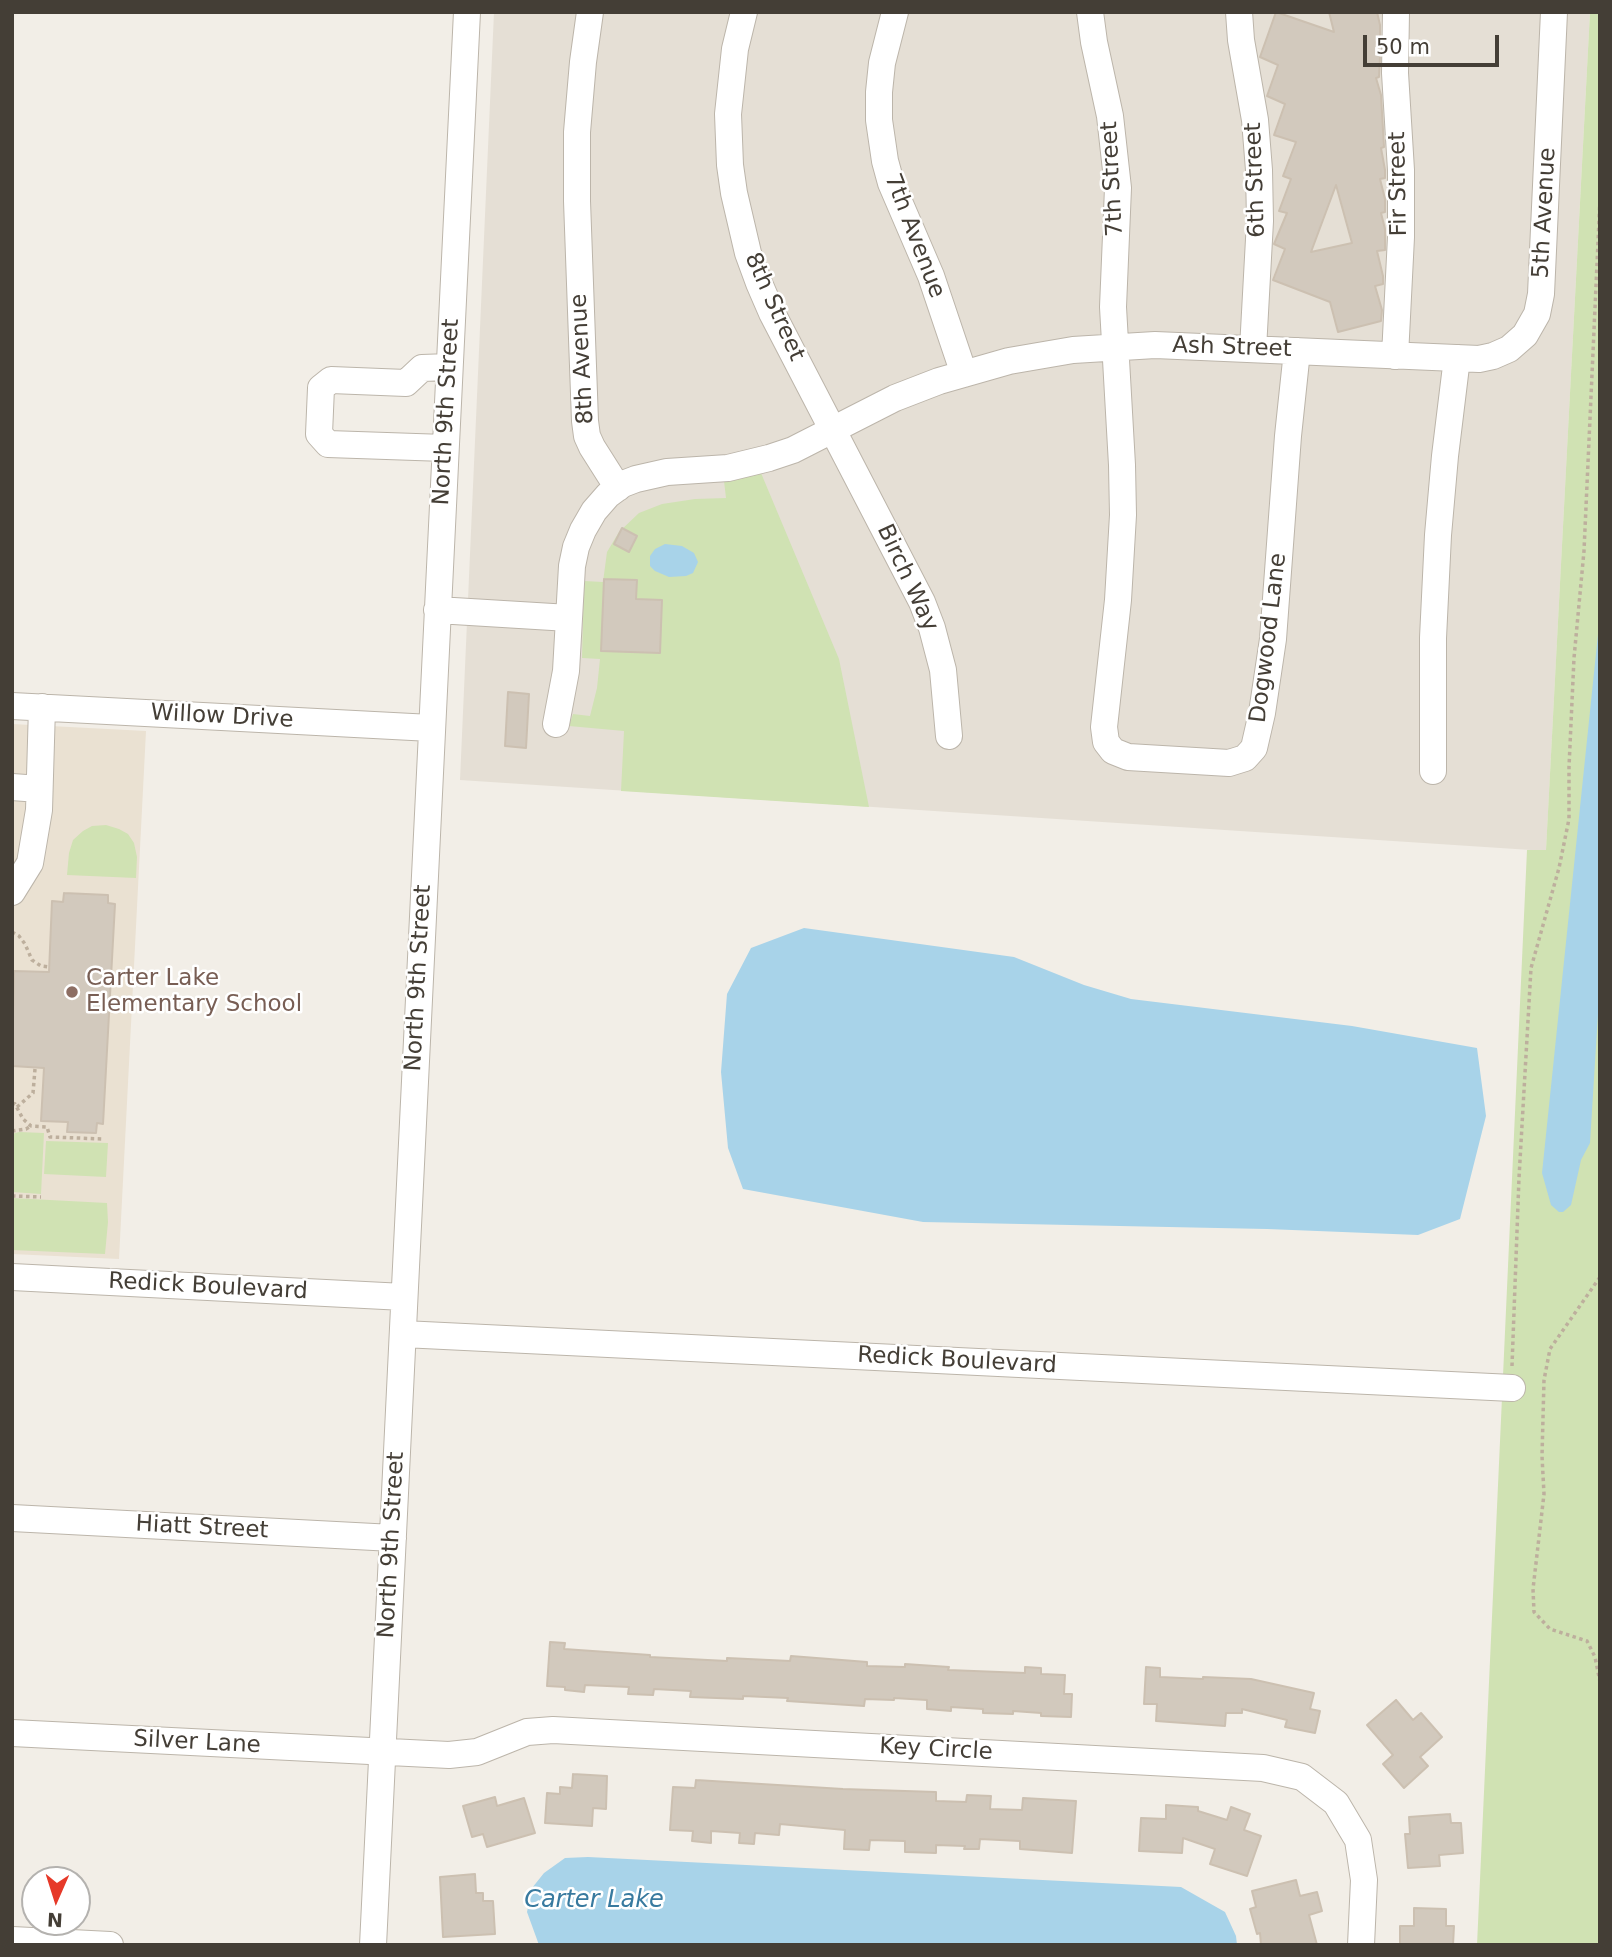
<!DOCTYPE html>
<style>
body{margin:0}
#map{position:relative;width:1612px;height:1957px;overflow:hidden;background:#f2eee7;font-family:"DejaVu Sans",sans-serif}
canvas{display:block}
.frame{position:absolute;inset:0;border:14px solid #443e36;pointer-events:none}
.north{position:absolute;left:21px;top:1866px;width:70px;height:70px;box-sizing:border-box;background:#fff;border:2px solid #b4b2af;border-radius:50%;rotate:183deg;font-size:19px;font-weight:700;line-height:28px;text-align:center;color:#443e36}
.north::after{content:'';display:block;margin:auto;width:24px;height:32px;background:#e63929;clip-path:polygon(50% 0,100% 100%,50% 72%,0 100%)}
.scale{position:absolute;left:1363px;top:35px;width:136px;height:32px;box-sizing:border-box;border:4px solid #443e36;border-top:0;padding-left:9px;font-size:21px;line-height:24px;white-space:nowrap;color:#443e36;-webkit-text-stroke:5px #fff;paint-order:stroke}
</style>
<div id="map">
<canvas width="1612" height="1957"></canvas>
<div class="frame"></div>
<div class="north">N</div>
<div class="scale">50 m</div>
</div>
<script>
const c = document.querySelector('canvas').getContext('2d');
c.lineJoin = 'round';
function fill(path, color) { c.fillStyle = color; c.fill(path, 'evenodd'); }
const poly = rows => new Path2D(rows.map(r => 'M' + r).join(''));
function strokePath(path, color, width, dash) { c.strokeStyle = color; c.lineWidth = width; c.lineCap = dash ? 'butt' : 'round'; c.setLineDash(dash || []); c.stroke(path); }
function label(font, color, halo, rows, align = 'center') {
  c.font = font + ' "DejaVu Sans",sans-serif'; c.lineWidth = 5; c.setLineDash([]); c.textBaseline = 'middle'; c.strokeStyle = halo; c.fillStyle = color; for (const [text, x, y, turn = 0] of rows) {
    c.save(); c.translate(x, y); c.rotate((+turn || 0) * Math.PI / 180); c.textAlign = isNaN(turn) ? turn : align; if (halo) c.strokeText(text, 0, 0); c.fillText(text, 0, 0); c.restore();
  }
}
const residential = poly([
 [494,12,1590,12,1546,851,460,780]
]);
const education = poly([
 [12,724,146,731,119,1259,12,1254]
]);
const green = poly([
 [1590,12,1600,12,1600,1945,1477,1945,1527,850,1546,850],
 [761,473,839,659,869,807,621,791,624,731,569,726,573,714,590,716,597,688,600,659,582,658,584,581,603,582,607,552,619,532,639,513,662,504,695,499,726,498,724,481],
 [106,825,119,829,128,834,134,843,137,857,136,878,67,875,69,853,73,840,83,831,92,826],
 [19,1132,44,1133,41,1194,12,1192,12,1134],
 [46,1141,108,1143,106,1177,44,1174],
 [12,1198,107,1203,108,1222,105,1254,12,1250]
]);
const water = poly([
 [665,544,682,546,694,553,698,562,693,573,686,576,669,577,655,571,650,566,650,556,655,549],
 [1600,615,1600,982,1595,1062,1590,1143,1581,1160,1571,1205,1563,1212,1559,1212,1551,1205,1542,1173],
 [804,928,1014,957,1084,985,1131,999,1352,1026,1477,1048,1486,1116,1460,1219,1418,1235,1267,1229,923,1222,743,1189,728,1148,721,1072,727,994,751,948],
 [588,1857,1181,1887,1225,1912,1236,1936,1237,1945,539,1945,527,1912,532,1888,544,1873,565,1858]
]);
const building = poly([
 [1276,12,1334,32,1329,12,1377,12,1380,25,1380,41,1376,42,1380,57,1379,77,1376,78,1381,95,1384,147,1381,148,1385,170,1385,178,1380,179,1385,199,1385,212,1381,213,1385,229,1385,250,1377,251,1383,276,1383,284,1375,286,1382,310,1381,321,1338,332,1330,302,1273,280,1285,249,1274,244,1287,213,1279,211,1291,179,1283,176,1296,142,1274,135,1285,104,1267,96,1278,65,1260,57,1276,12],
 [1336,185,1352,243,1311,252,1336,185],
 [622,528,637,536,629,552,614,544,622,528],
 [604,579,637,580,636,599,662,600,660,653,601,651,604,579],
 [508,692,529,694,526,748,505,746,508,692],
 [64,893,108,895,108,903,115,904,103,1124,97,1123,96,1133,67,1132,68,1122,41,1121,44,1068,12,1066,14,971,49,972,52,901,63,902,64,893],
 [550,1642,565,1643,564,1649,650,1655,650,1657,727,1661,727,1658,790,1661,791,1656,867,1662,867,1666,905,1667,905,1664,949,1667,948,1670,1025,1673,1025,1667,1041,1668,1041,1674,1065,1675,1064,1694,1072,1694,1071,1717,1041,1716,1041,1713,1013,1711,1013,1714,983,1713,983,1709,951,1707,951,1711,927,1709,927,1700,894,1698,894,1700,865,1699,864,1706,787,1701,788,1698,743,1696,743,1699,690,1697,691,1691,654,1689,653,1695,628,1694,629,1687,585,1685,584,1692,565,1690,565,1687,547,1686,550,1642],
 [1146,1667,1160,1668,1160,1677,1203,1679,1203,1677,1251,1679,1314,1693,1310,1709,1320,1711,1315,1733,1285,1727,1287,1720,1242,1709,1242,1713,1226,1713,1225,1726,1156,1721,1157,1704,1144,1704,1146,1667],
 [1396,1700,1413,1720,1421,1713,1442,1737,1420,1757,1428,1766,1404,1788,1383,1764,1393,1755,1367,1725,1396,1700],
 [573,1774,607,1776,606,1809,593,1808,592,1826,545,1823,547,1793,560,1794,560,1787,572,1788,573,1774],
 [696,1780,843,1789,936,1792,936,1801,966,1802,967,1795,991,1796,990,1809,1022,1810,1023,1798,1076,1801,1072,1853,1020,1849,1020,1841,980,1839,979,1849,964,1849,965,1846,936,1845,936,1853,905,1852,905,1841,870,1840,869,1850,844,1849,845,1830,780,1824,779,1835,755,1833,754,1844,739,1843,740,1833,711,1831,711,1843,692,1841,693,1831,670,1830,673,1787,695,1788,696,1780],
 [495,1797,497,1806,524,1798,535,1833,487,1847,483,1834,472,1837,463,1806,495,1797],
 [1166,1805,1198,1807,1198,1811,1227,1820,1231,1807,1250,1814,1244,1830,1261,1836,1247,1876,1210,1864,1215,1849,1183,1838,1182,1853,1139,1851,1141,1818,1166,1819,1166,1805],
 [1450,1814,1451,1823,1461,1823,1463,1853,1439,1855,1440,1866,1408,1868,1405,1834,1410,1834,1409,1817,1450,1814],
 [475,1874,476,1893,483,1893,483,1901,493,1901,495,1934,443,1937,440,1877,475,1874],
 [1296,1880,1300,1896,1317,1892,1322,1911,1309,1915,1317,1945,1261,1945,1260,1933,1257,1934,1250,1909,1256,1907,1252,1891,1296,1880],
 [1414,1908,1446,1909,1446,1926,1454,1926,1453,1945,1400,1945,1400,1926,1414,1926,1414,1908]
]);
const path = poly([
 [12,932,19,936,25,944,32,960,41,966,49,967],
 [12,1103,15,1104,23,1119,31,1126,47,1127,50,1137,104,1139],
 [17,1107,33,1093,35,1069],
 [12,1131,26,1129,31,1126],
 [12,1196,41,1197],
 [1600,1277,1550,1349,1544,1380,1542,1456,1544,1494,1533,1589,1534,1612,1550,1629,1587,1641,1595,1657,1600,1682],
 [1512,1366,1519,1178,1531,968,1559,868,1569,819,1569,767,1574,658,1584,551,1600,198]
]);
const minor = poly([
 [590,12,583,62,577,132,577,201,585,421,587,436,592,447,618,488],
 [744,12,735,49,728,114,730,165,734,193,748,253,759,283,772,313,922,602,932,628,943,670,949,736],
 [895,12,882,63,879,92,879,120,885,161,891,183,931,276,964,374],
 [1090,12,1094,42,1110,116,1118,188,1113,307,1122,465,1123,515,1118,600,1104,727,1106,742,1113,751,1128,757,1229,763,1245,758,1254,748,1262,713,1273,639,1288,436,1297,351],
 [1239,12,1241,40,1255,120,1259,170,1260,221,1253,349],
 [1395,356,1401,237,1401,170,1395,73,1396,12],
 [445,448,328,444,319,434,321,388,331,380,406,383,422,368,449,367],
 [437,610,569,618],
 [12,706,431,728],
 [556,724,566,671,572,566,576,547,583,530,594,511,608,495,623,484,636,479,667,472,728,468,769,458,793,450,895,398,939,381,1009,361,1073,350,1155,345,1479,359,1493,356,1509,349,1525,335,1537,314,1541,294,1554,12],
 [1433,771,1433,638,1438,535,1445,456,1457,358],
 [12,787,39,789],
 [12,892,30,863,39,810,42,707],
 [12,1277,404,1297],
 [403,1334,1512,1388],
 [12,1518,393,1538],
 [12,1733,449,1755,477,1752,527,1732,553,1730,1263,1768,1302,1777,1336,1803,1358,1840,1364,1880,1361,1945],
 [12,1940,110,1945],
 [373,1945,467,12]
]);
const markers = [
 [72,992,7,"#8d6e63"]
];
const streetNames = [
 ["7th Street",1113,179,-93],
 ["6th Street",1256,180,-92],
 ["Fir Street",1399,184,-91],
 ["5th Avenue",1545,213,-87],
 ["7th Avenue",914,236,69],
 ["8th Street",774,307,66],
 ["Ash Street",1232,348,2],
 ["8th Avenue",583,359,-93],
 ["North 9th Street",447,412,-87],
 ["Birch Way",907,578,65],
 ["Dogwood Lane",1269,638,-83],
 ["Willow Drive",222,717,3],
 ["North 9th Street",419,978,-87],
 ["Redick Boulevard",208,1287,3],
 ["Redick Boulevard",957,1361,3],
 ["Hiatt Street",202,1528,3],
 ["North 9th Street",392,1545,-87],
 ["Silver Lane",197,1743,3],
 ["Key Circle",936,1750,3]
];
const educationNames = [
 ["Carter Lake",86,979],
 ["Elementary School",86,1005]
];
const waterNames = [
 ["Carter Lake",594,1901]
];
fill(residential, '#e5dfd5');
fill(education, '#eae1d2');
fill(green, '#d0e2b3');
fill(water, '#a8d3e9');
fill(building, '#d2c9bd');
strokePath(building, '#ccc0b1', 2);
strokePath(minor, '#bcb5aa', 28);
strokePath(path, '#bdaf9d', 3.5, [3.5, 3.5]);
strokePath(minor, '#fff', 26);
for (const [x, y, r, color] of markers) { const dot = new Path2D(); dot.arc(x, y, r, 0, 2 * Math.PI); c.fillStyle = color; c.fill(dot); strokePath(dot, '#fff', 2.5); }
label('23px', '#443e36', '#fff', streetNames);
label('23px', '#785e54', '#fff', educationNames, 'left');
label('italic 24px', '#387a9f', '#fff', waterNames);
</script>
